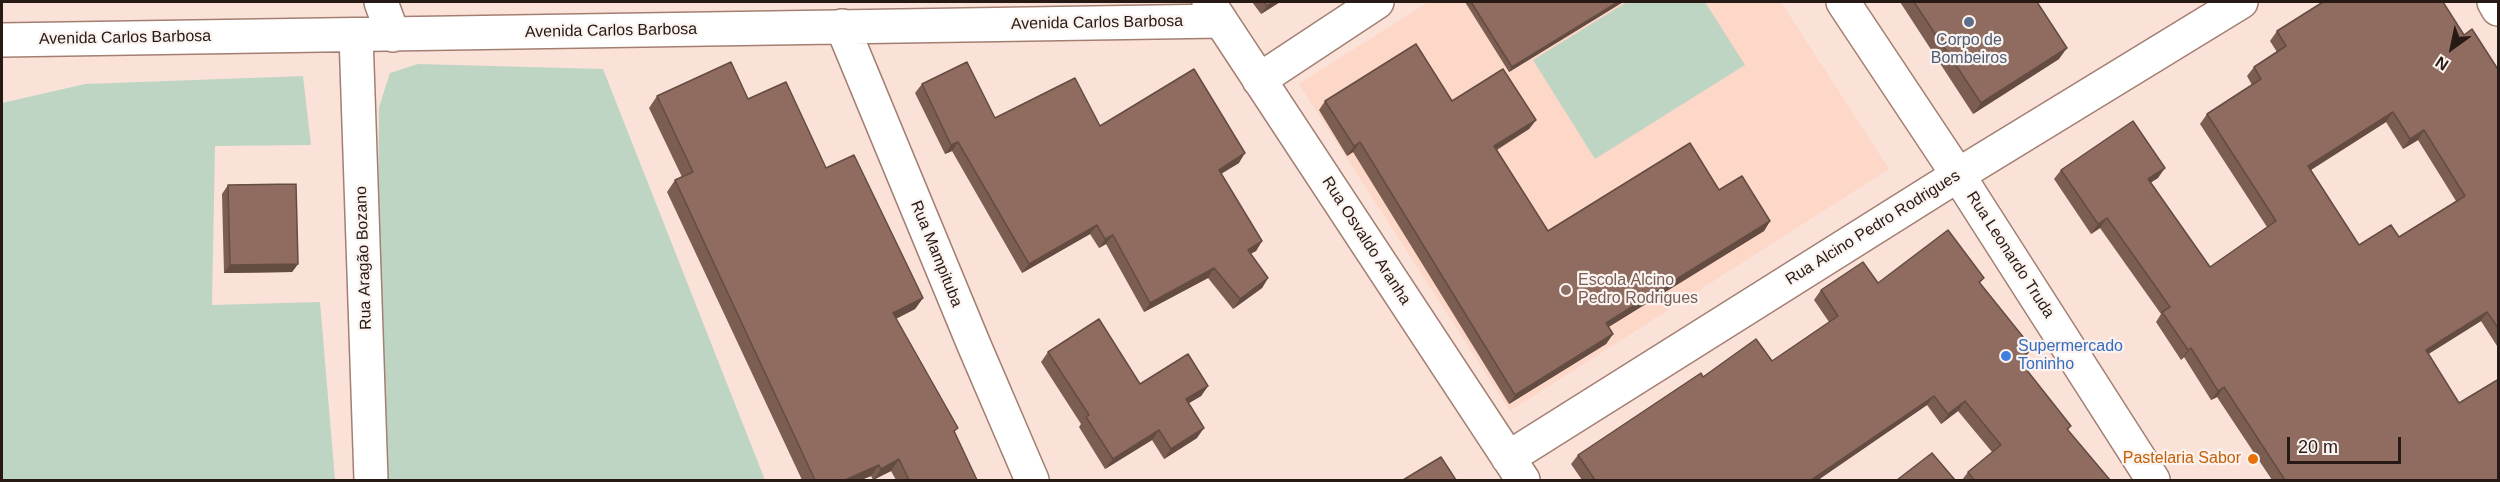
<!DOCTYPE html>
<meta charset="utf-8">
<style>
body{margin:0}
#map{position:relative;width:2500px;height:482px;overflow:hidden;background:#fae2d9;font-family:Helvetica,sans-serif}
canvas{display:block}
.frame{position:absolute;inset:0;border:3px solid #271914;pointer-events:none}
.north{position:absolute;left:2422px;top:18px;width:60px;height:60px;-webkit-text-stroke:4px #fbf3f0;paint-order:stroke;rotate:213deg;font-size:16px;font-weight:700;line-height:24px;text-align:center;color:#271914}
.north::after{content:'';display:block;margin:auto;width:21px;height:27px;background:#271914;clip-path:polygon(50% 0,100% 100%,50% 72%,0 100%)}
.scale{position:absolute;left:2287px;top:437px;width:114px;height:27px;box-sizing:border-box;border:3px solid #271914;border-top:0;padding-left:8px;font-size:18px;line-height:21px;white-space:nowrap;color:#271914;-webkit-text-stroke:4px #fbf3f0;paint-order:stroke}
</style>
<div id="map">
<canvas width="2500" height="482"></canvas>
<div class="frame"></div>
<div class="north">N</div>
<div class="scale">20 m</div>
</div>
<script>
const c = document.querySelector('canvas').getContext('2d');
c.lineJoin = 'round';
function fill(path, color) { c.fillStyle = color; c.fill(path, 'evenodd'); }
const poly = rows => new Path2D(rows.map(r => 'M' + r).join(''));
function strokePath(path, color, width, dash) { c.strokeStyle = color; c.lineWidth = width; c.lineCap = dash ? 'butt' : 'round'; c.setLineDash(dash || []); c.stroke(path); }
function label(font, color, halo, rows, align = 'center') {
  c.font = font + ' Helvetica,sans-serif'; c.lineWidth = 4.5; c.setLineDash([]); c.textBaseline = 'middle'; c.strokeStyle = halo; c.fillStyle = color; for (const [text, x, y, turn = 0] of rows) {
    c.save(); c.translate(x, y); c.rotate((+turn || 0) * Math.PI / 180); c.textAlign = isNaN(turn) ? turn : align; if (halo) c.strokeText(text, 0, 0); c.fillText(text, 0, 0); c.restore();
  }
}
const built = poly([
 [1428,2,1781,2,1889,169,1510,411,1299,84]
]);
const green = poly([
 [1627,2,1705,2,1745,65,1595,159,1533,60],
 [418,64,603,69,765,480,376,480,379,107,390,73],
 [303,76,311,145,215,146,212,305,320,302,335,480,2,480,2,103,85,84]
]);
const minor = poly([
 [381,2,393,35],
 [1843,2,1958,175,2153,480],
 [2494,2,2498,9],
 [1209,3,1523,480],
 [842,26,974,345,1032,480],
 [356,35,371,480],
 [2,40,1221,21],
 [1259,80,1377,2],
 [1508,458,1958,175,2241,2]
]);
const wall = poly([
 [1252,2,1280,2,1261,14],
 [1465,2,1623,2,1509,72],
 [1900,2,2037,2,2059,59,1973,114],
 [2277,31,2464,35,2499,71,2499,349,2481,321,2428,354,2499,480,2272,480,2217,397,2211,400,2184,357,2181,360,2156,322,2161,314,2100,228,2091,234,2054,179,2061,170,2158,178,2151,182,2210,267,2267,227,2200,124,2207,114,2252,85,2247,76,2254,67,2277,52,2270,41],
 [2386,122,2403,149,2418,140,2456,201,2399,237,2359,245,2311,170],
 [922,84,995,118,1100,126,1239,163,1221,173,1262,241,1256,251,1250,254,1268,278,1262,288,1233,309,1208,278,1144,312,1106,244,1099,248,1090,234,1022,273,952,151,945,154,915,93],
 [657,96,748,99,826,168,923,298,915,309,896,319,955,433,977,480,896,480,891,471,873,480,871,476,861,480,802,480,667,192,675,180,682,177,649,108],
 [1325,101,1452,101,1536,120,1529,129,1497,150,1548,231,1719,190,1770,221,1764,231,1608,327,1613,334,1606,344,1509,404,1353,152,1347,156,1319,110],
 [228,185,298,264,292,272,224,273,222,194],
 [1984,278,1980,283,2025,358,2020,362,2071,426,2068,430,2110,480,1962,480,1968,472,1992,452,1958,411,1941,424,1927,405,1818,480,1582,480,1571,464,1578,455,1703,377,1772,361,1829,322,1814,300,1821,290,1878,283],
 [1048,352,1140,384,1208,386,1201,396,1189,403,1197,438,1164,459,1152,440,1105,469,1079,427,1081,424,1041,362]
]);
const shadedWall = poly([
 [1273,2,1280,2,1261,14,1267,6],
 [1618,2,1623,2,1509,72,1512,67],
 [2067,48,2059,59,1973,114,1981,103],
 [2393,112,2386,122,2301,176,2308,166],
 [1536,120,1529,129,1487,155,1494,146],
 [2424,130,2418,140,2403,149,2410,139],
 [958,142,952,151,945,154,951,145],
 [1360,142,1353,152,1347,156,1354,146],
 [1245,153,1239,163,1213,179,1219,170],
 [2165,168,2158,178,2141,189,2148,179],
 [2107,218,2100,228,2091,234,2098,224],
 [1770,221,1764,231,1599,333,1606,323],
 [1097,225,1090,234,1022,273,1029,264],
 [1113,235,1106,244,1099,248,1105,239],
 [1262,241,1256,251,1241,259,1248,250],
 [298,264,292,272,224,273,230,265],
 [1214,268,1208,278,1144,312,1150,303],
 [1268,278,1262,288,1233,309,1240,299],
 [923,298,915,309,885,324,893,313],
 [2487,312,2481,321,2419,360,2426,350],
 [1613,334,1606,344,1509,404,1515,395],
 [2032,348,2025,358,2011,369,2018,359],
 [2191,348,2184,357,2181,360,2188,350],
 [1208,386,1201,396,1179,409,1186,399],
 [2224,387,2217,397,2211,400,2218,391],
 [1934,396,1927,405,1818,480,1811,480],
 [1965,401,1958,411,1941,424,1948,414],
 [1204,428,1197,438,1164,459,1171,449],
 [1159,430,1152,440,1105,469,1113,459],
 [899,459,891,471,873,480,881,469],
 [879,465,871,476,861,480,845,480]
]);
const building = poly([
 [1264,2,1273,2,1267,6,1264,2],
 [1471,2,1618,2,1512,67,1471,2],
 [1914,2,2037,2,2067,48,1981,103,1914,2],
 [2323,2,2443,2,2464,35,2472,29,2499,71,2499,329,2487,312,2426,350,2459,403,2499,379,2499,480,2285,480,2224,387,2218,391,2191,348,2188,350,2162,312,2170,307,2107,218,2098,224,2061,170,2133,121,2165,168,2148,179,2210,267,2276,221,2207,114,2261,79,2254,67,2286,46,2277,31,2323,2],
 [2393,112,2410,139,2424,130,2465,196,2399,237,2391,225,2359,245,2308,166,2393,112],
 [1416,44,1452,101,1503,69,1536,120,1494,146,1548,231,1690,143,1719,190,1742,176,1770,221,1606,323,1613,334,1515,395,1360,142,1354,146,1325,101,1416,44],
 [731,62,748,99,786,82,826,168,854,155,923,298,893,313,958,428,954,431,977,480,909,480,899,459,881,469,879,465,845,480,815,480,675,180,693,172,657,96,731,62],
 [967,62,995,118,1075,78,1100,126,1194,69,1245,153,1219,170,1262,241,1248,250,1268,278,1240,299,1214,268,1150,303,1113,235,1105,239,1097,225,1029,264,958,142,951,145,922,84,967,62],
 [296,184,298,264,230,265,228,185,296,184],
 [1948,230,1984,278,1979,282,2032,348,2018,359,2071,426,2067,429,2110,480,1974,480,1968,472,2001,445,1965,401,1948,414,1934,396,1811,480,1595,480,1578,455,1701,373,1703,377,1756,339,1772,361,1838,316,1821,290,1863,262,1878,283,1948,230],
 [1099,319,1140,384,1188,354,1208,386,1186,399,1204,428,1171,449,1159,430,1113,459,1086,417,1089,415,1048,352,1099,319],
 [1932,453,1955,480,1897,480,1932,453],
 [1441,457,1456,480,1403,480,1441,457]
]);
const markers = [
 [1969,22,6,"#5c6f8a"],
 [1566,290,6,"#8d6e63"],
 [2006,356,6,"#3f7fe0"],
 [2253,459,6,"#e8710a"]
];
const streetNames = [
 ["Avenida Carlos Barbosa",1097,23,-1],
 ["Avenida Carlos Barbosa",611,31,-1],
 ["Avenida Carlos Barbosa",125,38,-1],
 ["Rua Alcino Pedro Rodrigues",1873,228,-32],
 ["Rua Osvaldo Aranha",1366,241,57],
 ["Rua Mampituba",936,254,68],
 ["Rua Leonardo Truda",2010,255,57],
 ["Rua Aragão Bozano",364,258,-92]
];
const serviceNames = [
 ["Corpo de",1969,41],
 ["Bombeiros",1969,59]
];
const educationNames = [
 ["Escola Alcino",1578,281],
 ["Pedro Rodrigues",1578,299]
];
const shopNames = [
 ["Supermercado",2018,347],
 ["Toninho",2018,365]
];
const foodNames = [
 ["Pastelaria Sabor",2241,459]
];
fill(built, '#fdd7c8');
fill(green, '#bfd5c4');
strokePath(minor, '#a37f71', 36);
strokePath(minor, '#fff', 33);
fill(wall, '#7b5d52');
fill(shadedWall, '#644c42');
fill(building, '#8f6c5f');
strokePath(building, '#644c42', 1.5);
for (const [x, y, r, color] of markers) { const dot = new Path2D(); dot.arc(x, y, r, 0, 2 * Math.PI); c.fillStyle = color; c.fill(dot); strokePath(dot, '#fbf3f0', 2); }
label('16px', '#271914', '#fbf3f0', streetNames);
label('16px', '#4e5e75', '#fbf3f0', serviceNames);
label('16px', '#785e54', '#fbf3f0', educationNames, 'left');
label('16px', '#366cbe', '#fbf3f0', shopNames, 'left');
label('16px', '#c56008', '#fbf3f0', foodNames, 'right');
</script>
